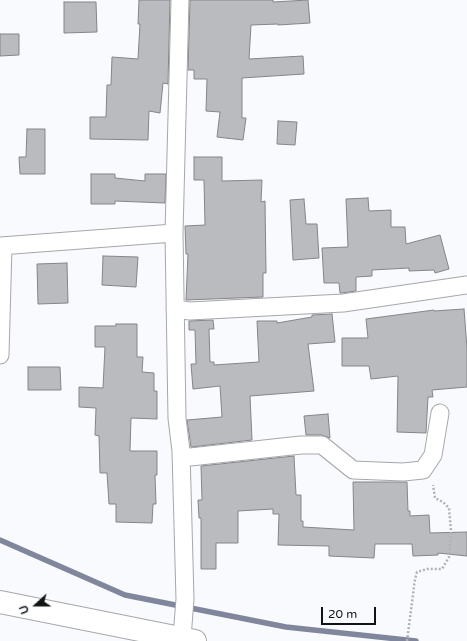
<!DOCTYPE html>
<style>
body{margin:0}
#map{position:relative;width:467px;height:641px;overflow:hidden;background:#f8fafd;font-family:"Varela Round",sans-serif}
canvas{display:block}
.north{position:absolute;left:16px;top:585px;width:40px;height:40px;-webkit-text-stroke:3px #f8fafd;paint-order:stroke;rotate:249deg;font-size:11px;font-weight:700;line-height:16px;text-align:center;color:#121314}
.north::after{content:'';display:block;margin:auto;width:14px;height:18px;background:#121314;clip-path:polygon(50% 0,100% 100%,50% 72%,0 100%)}
.scale{position:absolute;left:321px;top:607px;width:55px;height:18px;box-sizing:border-box;border:2px solid #121314;border-top:0;padding-left:5px;font-size:12px;line-height:14px;white-space:nowrap;color:#121314;-webkit-text-stroke:3px #f8fafd;paint-order:stroke}
</style>
<div id="map">
<canvas width="467" height="641"></canvas>
<div class="north">U</div>
<div class="scale">20 m</div>
</div>
<script>
const c = document.querySelector('canvas').getContext('2d');
c.lineJoin = 'round';
const poly = rows => new Path2D(rows.map(r => 'M' + r).join(''));
function strokePath(path, color, width, dash) { c.strokeStyle = color; c.lineWidth = width; c.lineCap = dash ? 'butt' : 'round'; c.setLineDash(dash || []); c.stroke(path); }
function fill(path, color) { c.fillStyle = color; c.fill(path, 'evenodd'); }
const stream = poly([
 [0,540,125,595,286,627,416,641]
]);
const building = poly([
 [139,0,170,0,168,84,163,83,160,113,149,111,148,140,90,139,90,117,106,117,107,85,111,85,112,57,138,59,140,24,138,24,139,0],
 [190,0,273,0,273,2,308,0,310,23,278,25,278,24,251,25,249,59,303,56,304,74,242,78,242,118,246,118,243,140,217,137,220,112,206,111,207,79,194,79,194,70,188,70,190,0],
 [64,2,96,2,97,32,64,33,64,2],
 [0,34,19,34,19,55,0,56,0,34],
 [278,121,297,122,295,145,277,144,278,121],
 [27,129,45,129,45,174,20,174,19,157,26,157,27,129],
 [194,157,222,157,222,181,262,180,261,202,265,201,266,273,263,273,263,297,186,300,188,254,186,254,185,226,205,225,204,180,194,180,194,157],
 [91,174,115,174,115,178,145,181,145,174,166,174,165,203,115,201,115,204,91,204,91,174],
 [368,198,369,211,391,210,391,227,405,227,406,244,440,235,449,269,435,273,434,270,409,271,409,268,372,270,372,276,356,277,356,291,342,293,340,293,339,283,324,283,322,248,348,247,346,199,368,198],
 [304,199,306,224,317,224,319,258,293,260,290,200,304,199],
 [103,256,138,257,136,287,102,285,103,256],
 [67,263,68,303,38,304,37,264,67,263],
 [464,309,467,348,467,387,432,390,433,397,428,397,426,433,397,432,398,376,371,379,369,366,342,366,342,338,368,338,366,319,434,310,434,311,464,309],
 [332,314,335,342,308,344,314,391,250,396,252,440,191,447,187,420,222,417,220,386,193,389,191,364,196,364,195,330,189,330,189,321,213,320,214,329,209,329,210,362,214,362,214,365,259,362,257,321,277,321,277,323,312,317,312,315,332,314],
 [116,324,137,324,137,357,143,357,142,372,154,373,154,391,157,391,157,419,131,418,130,451,157,451,157,475,155,475,156,504,153,504,152,523,116,522,116,504,109,504,107,473,100,473,99,436,95,435,96,408,79,407,79,387,103,388,105,347,95,347,95,326,116,326,116,324],
 [28,367,60,367,61,390,28,390,28,367],
 [328,414,330,438,322,435,306,435,304,416,328,414],
 [294,456,296,495,301,495,301,521,303,521,303,527,354,530,353,482,407,482,408,511,410,511,410,516,429,515,430,533,467,532,467,556,438,553,438,555,413,556,412,544,375,544,374,558,329,556,329,546,278,545,279,514,273,514,273,509,238,511,238,543,216,543,216,569,201,569,201,518,199,518,198,500,202,500,201,466,294,456]
]);
const path = poly([
 [407,641,415,579,417,572,427,569,442,569,449,557,451,531,449,508,443,502,435,498,433,485]
]);
const street = poly([
 [180,0,174,233,177,418,181,451,185,599,182,638],
 [0,246,174,233],
 [175,309,190,311,343,303,467,285],
 [0,355,3,246],
 [181,458,301,445,322,445,353,470,403,472,423,470,433,455,440,413]
]);
const secondary = poly([
 [0,602,195,641]
]);
strokePath(stream, '#80869b', 5.5);
fill(building, '#babbbf');
strokePath(building, '#848589', 1);
strokePath(street, '#a6a7aa', 19);
strokePath(secondary, '#a6a7aa', 24);
strokePath(path, '#b0b2b4', 2.5, [2, 2]);
strokePath(street, '#fff', 17);
strokePath(secondary, '#fff', 22);
</script>
